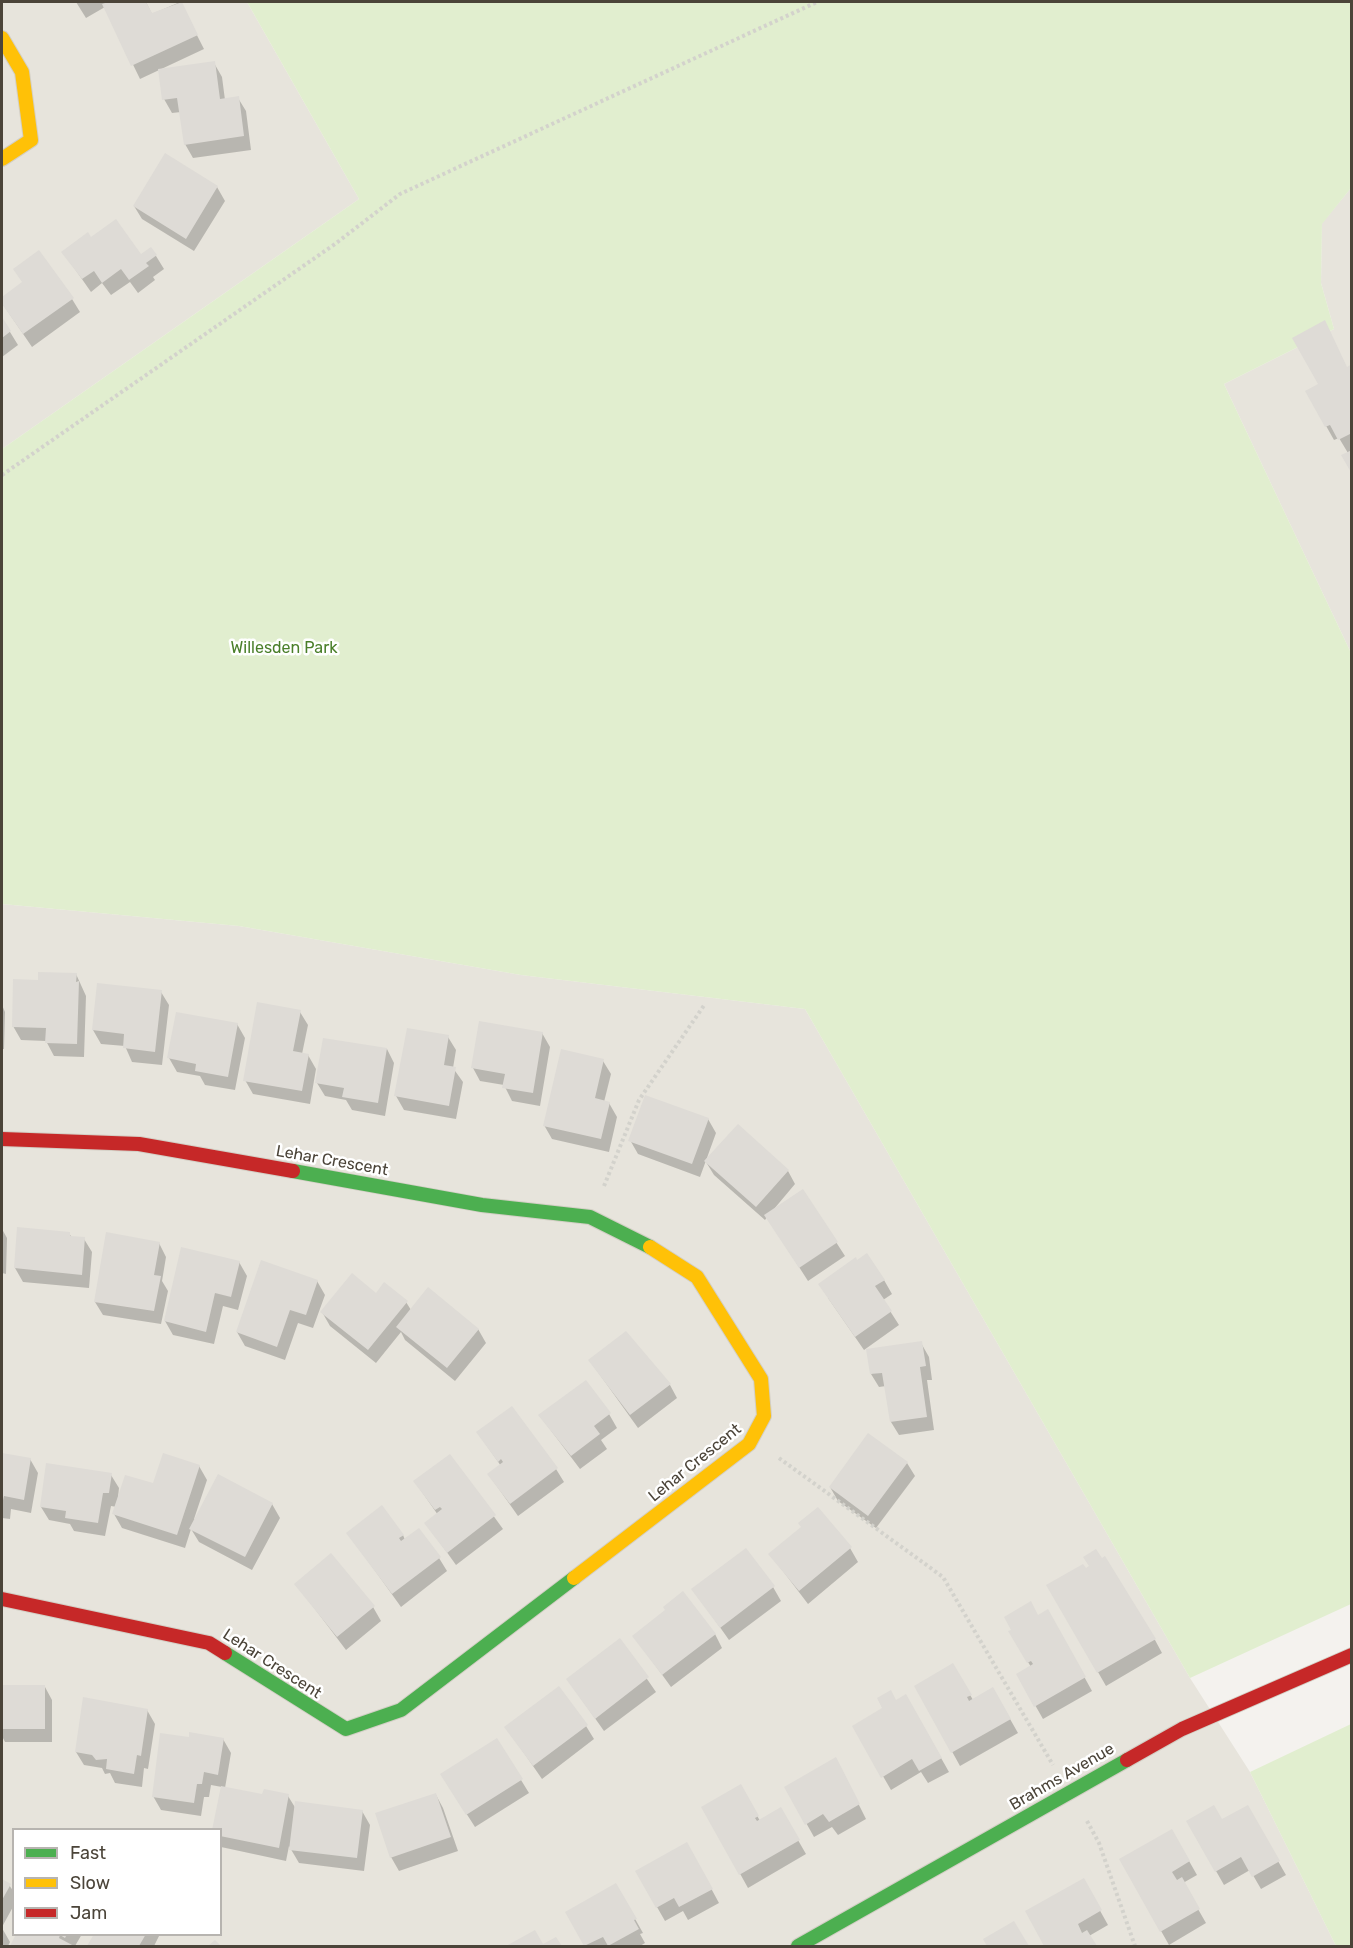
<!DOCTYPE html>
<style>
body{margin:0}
#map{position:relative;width:1353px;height:1948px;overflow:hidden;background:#f4f2ee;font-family:Rubik,sans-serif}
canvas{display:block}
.frame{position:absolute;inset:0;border:3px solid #4b4439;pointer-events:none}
.legend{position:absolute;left:12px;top:1828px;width:210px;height:108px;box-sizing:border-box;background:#fff;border:2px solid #b7b4b0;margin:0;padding:8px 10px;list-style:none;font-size:18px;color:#4b4439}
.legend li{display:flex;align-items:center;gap:12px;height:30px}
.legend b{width:30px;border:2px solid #b7b4b0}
</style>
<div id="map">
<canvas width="1353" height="1948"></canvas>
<div class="frame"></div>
<ul class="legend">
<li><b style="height:8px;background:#4caf50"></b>Fast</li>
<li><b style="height:8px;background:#ffc107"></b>Slow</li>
<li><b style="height:8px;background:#c62828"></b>Jam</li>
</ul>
</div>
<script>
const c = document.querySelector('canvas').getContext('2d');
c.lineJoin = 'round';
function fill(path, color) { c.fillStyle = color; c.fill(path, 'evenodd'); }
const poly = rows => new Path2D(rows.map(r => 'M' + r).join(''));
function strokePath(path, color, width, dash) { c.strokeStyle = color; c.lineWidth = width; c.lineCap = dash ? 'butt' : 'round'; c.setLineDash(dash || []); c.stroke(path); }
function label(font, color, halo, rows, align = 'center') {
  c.font = font + ' Rubik,sans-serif'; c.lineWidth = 5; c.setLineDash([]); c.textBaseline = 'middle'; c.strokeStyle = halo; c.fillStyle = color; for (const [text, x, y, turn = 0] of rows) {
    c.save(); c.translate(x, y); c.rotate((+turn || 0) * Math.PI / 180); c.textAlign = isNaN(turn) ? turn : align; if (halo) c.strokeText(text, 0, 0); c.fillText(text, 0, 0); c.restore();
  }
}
const residential = poly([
 [2,2,247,2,359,199,2,449],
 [1351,188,1351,653,1224,384,1334,329,1321,283,1322,223],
 [2,904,239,926,521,975,805,1009,1190,1678,1250,1772,1336,1946,2,1946],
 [14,1830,220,1830,220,1934,14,1934]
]);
const green = poly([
 [247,2,1351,2,1351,188,1322,224,1321,283,1334,329,1224,384,1351,653,1351,1604,1190,1678,805,1009,521,975,239,926,2,904,2,449,359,199],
 [1351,1724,1351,1946,1336,1946,1250,1772]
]);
const shadow = poly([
 [76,2,146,2,152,14,180,2,204,49,140,79,105,7,86,18],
 [214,63,222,77,225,100,238,98,246,111,251,150,193,158,185,144,181,112,172,113,164,99],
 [217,187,225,201,194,251,142,219,134,206],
 [91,239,141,256,156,256,164,269,153,277,155,280,138,293,130,282,111,295,102,283,91,292,63,252],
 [23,283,72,299,80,312,32,347,2,303,2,299],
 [2,319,18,345,2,357],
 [1352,366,1352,471,1348,453,1339,438,1334,440,1307,392],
 [76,974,86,996,84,1057,54,1056,46,1041,21,1040,13,1026,39,981],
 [161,992,169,1005,162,1065,132,1062,125,1046,101,1044,93,1030],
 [2,1005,5,1012,4,1049,2,1049],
 [300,1012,308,1025,302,1054,308,1055,316,1069,310,1104,253,1094,245,1080],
 [237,1024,245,1038,235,1090,205,1085,200,1076,177,1072,169,1058],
 [542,1033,550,1047,540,1106,512,1101,504,1085,480,1081,473,1068],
 [448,1037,456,1050,453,1068,463,1082,456,1119,404,1110,396,1096],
 [387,1049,394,1063,385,1116,352,1110,346,1100,325,1096,317,1083],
 [603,1061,611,1074,604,1102,609,1103,617,1117,609,1152,552,1139,544,1125],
 [708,1119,716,1133,700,1177,638,1154,630,1140],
 [706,1162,788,1171,795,1184,774,1209,803,1191,845,1256,808,1281,767,1217,765,1220,714,1175],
 [2,1229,7,1238,6,1274,2,1273],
 [69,1233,72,1238,84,1239,92,1252,89,1288,23,1282,15,1268],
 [159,1243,166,1257,162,1281,168,1291,161,1324,103,1315,95,1302],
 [239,1262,247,1276,238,1310,223,1306,214,1344,173,1335,165,1321],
 [884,1280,892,1294,883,1300,899,1325,864,1350,828,1298],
 [317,1281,325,1295,313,1328,298,1323,285,1360,245,1346,237,1332],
 [376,1295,406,1302,411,1310,478,1329,486,1343,455,1381,405,1340,401,1332,376,1363,330,1326,322,1312],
 [921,1343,929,1357,932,1380,927,1380,934,1430,899,1435,891,1422,886,1386,879,1387,871,1374],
 [590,1361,670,1385,677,1398,638,1428],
 [609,1414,617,1428,601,1440,607,1449,580,1469,540,1416],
 [478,1433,556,1469,564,1482,518,1516,489,1475,501,1466],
 [2,1455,30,1459,38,1473,31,1513,11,1509,10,1519,2,1518],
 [450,1456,503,1529,456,1565,426,1523,438,1515,415,1482],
 [907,1463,915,1476,876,1528,838,1501,830,1487],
 [199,1466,207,1480,194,1519,272,1504,280,1518,252,1570,199,1542,191,1529,185,1548,122,1528,114,1514,117,1507,111,1506,105,1536,74,1531,70,1524,49,1520,41,1507,111,1475,119,1488,118,1497],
 [802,1528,850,1548,858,1562,808,1604,770,1554],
 [348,1533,403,1535,405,1540,439,1558,447,1571,401,1607],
 [296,1584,373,1607,381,1621,346,1650],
 [1048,1585,1155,1640,1162,1653,1106,1686],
 [773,1587,781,1601,729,1640,693,1589],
 [1048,1611,1092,1691,1043,1719,1018,1675,1031,1667,1010,1632],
 [715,1634,722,1648,671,1687,634,1636],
 [620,1640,656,1692,604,1731,568,1680],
 [953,1665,973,1700,993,1689,1018,1733,960,1766,916,1686],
 [2,1686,45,1687,52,1700,52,1742,5,1742,2,1736],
 [906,1696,949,1772,928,1783,921,1772,891,1790,854,1726],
 [147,1710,155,1724,148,1769,144,1768,142,1787,115,1783,110,1773,105,1774,102,1768,84,1765,76,1752],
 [586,1726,594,1739,542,1779,506,1727],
 [190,1739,223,1739,231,1753,225,1788,264,1796,288,1796,296,1809,362,1811,370,1825,364,1871,299,1863,289,1846,286,1861,221,1847,222,1787,211,1785,209,1797,204,1797,201,1816,161,1810,153,1796],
 [843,1773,866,1819,838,1835,832,1827,814,1837,786,1787],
 [521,1780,529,1793,475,1827,450,1788],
 [741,1786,760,1821,780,1809,806,1854,748,1888,703,1807],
 [436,1795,443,1808,458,1851,399,1871,391,1857],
 [1247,1807,1286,1875,1261,1889,1250,1870,1224,1885,1188,1822,1222,1821],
 [1172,1831,1197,1875,1183,1883,1206,1923,1169,1945,1121,1860],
 [687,1844,719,1903,688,1920,683,1911,665,1921,637,1872],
 [2,1880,9,1885,14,1892,14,1905,2,1927],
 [1083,1880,1108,1925,1089,1936,1095,1946,1046,1946,1027,1912],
 [616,1885,643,1933,640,1934,645,1943,640,1946,586,1946,567,1912],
 [1014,1923,1027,1946,989,1946,985,1940],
 [2,1928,10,1942,8,1946,2,1946],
 [534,1932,542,1946,556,1939,560,1946,509,1946],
 [18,1934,82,1934,75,1946,11,1946],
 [95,1934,160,1934,154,1946,89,1946]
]);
const building = poly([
 [108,2,146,2,152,13,182,2,198,35,131,66,102,4],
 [215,61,220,99,239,96,244,136,184,145,177,98,162,100,158,69],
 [165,153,218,186,186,239,133,206],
 [116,219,141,254,151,247,157,255,146,263,149,266,129,280,121,269,102,283,94,271,82,279,61,252,88,232,91,237],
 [39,250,74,298,23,334,2,304,2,297,22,282,13,269],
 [2,317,11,331,2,338],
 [1325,320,1347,367,1352,364,1352,433,1338,440,1330,425,1325,427,1305,391,1318,384,1292,338],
 [1352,450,1352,474,1341,455],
 [38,972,77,973,76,982,79,981,77,1044,45,1043,46,1028,12,1027,13,979,38,980],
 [97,983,162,990,155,1052,123,1048,124,1034,92,1030],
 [257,1002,301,1010,293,1051,309,1054,302,1091,243,1081],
 [176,1012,238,1023,228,1077,195,1071,196,1064,167,1058],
 [479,1021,543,1032,533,1093,502,1088,505,1074,471,1068],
 [407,1028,449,1035,444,1065,456,1067,449,1106,394,1096],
 [323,1038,387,1048,378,1103,342,1097,344,1088,315,1083],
 [561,1049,604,1059,595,1098,610,1102,601,1139,543,1126],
 [645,1095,709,1118,692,1164,628,1141],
 [738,1124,789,1170,756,1207,704,1161],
 [803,1189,838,1242,799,1268,764,1215],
 [17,1227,70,1232,70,1236,85,1237,82,1275,14,1268],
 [106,1232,160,1242,154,1275,161,1276,154,1311,94,1302],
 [181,1247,240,1261,231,1297,215,1293,206,1332,164,1321],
 [867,1253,885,1280,875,1286,892,1311,855,1337,818,1284,856,1257,857,1260],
 [261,1260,318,1280,306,1315,290,1310,277,1347,236,1332],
 [352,1273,376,1293,384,1282,408,1301,368,1350,320,1312],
 [428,1287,479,1329,447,1368,396,1327],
 [626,1331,671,1384,630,1415,588,1360],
 [922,1341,926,1366,920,1367,927,1417,890,1422,882,1373,870,1374,866,1349],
 [586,1380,611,1413,594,1426,600,1434,571,1456,538,1415],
 [512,1406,558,1468,510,1504,487,1474,503,1462,501,1459,498,1462,476,1432],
 [868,1433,908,1462,868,1516,829,1487],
 [2,1453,31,1458,24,1500,4,1496,2,1504],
 [163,1453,200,1465,177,1535,112,1514,125,1475,153,1483],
 [450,1454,496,1515,447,1553,424,1523,442,1509,440,1507,435,1510,413,1481],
 [46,1463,112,1473,109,1493,103,1493,98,1523,65,1518,66,1511,40,1507],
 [218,1474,273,1503,245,1557,189,1529],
 [382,1505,404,1535,399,1538,401,1541,419,1528,441,1557,392,1594,346,1533],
 [818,1507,852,1547,799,1591,768,1554,801,1527,798,1523],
 [746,1548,775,1586,720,1628,691,1589],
 [1096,1549,1102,1558,1105,1556,1156,1639,1097,1673,1046,1585,1083,1564,1086,1568,1089,1566,1083,1557],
 [331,1553,375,1606,337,1637,294,1584],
 [683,1591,716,1634,662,1675,632,1636,665,1610,663,1607],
 [1031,1601,1038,1615,1048,1609,1086,1677,1034,1707,1016,1674,1033,1664,1031,1661,1027,1663,1008,1631,1011,1630,1004,1617],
 [620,1638,649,1677,595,1719,566,1679],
 [953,1663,972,1695,967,1697,969,1701,993,1687,1011,1719,951,1753,914,1686],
 [2,1685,45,1685,45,1729,2,1729],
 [559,1686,588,1725,533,1766,504,1727],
 [891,1690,896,1700,906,1694,942,1758,919,1771,912,1759,881,1778,852,1726,882,1708,877,1698],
 [83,1697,148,1709,141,1756,137,1755,134,1774,106,1769,107,1759,96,1760,92,1755,75,1752],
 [189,1732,224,1738,218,1775,204,1772,202,1784,197,1784,194,1803,152,1797,160,1733,189,1737],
 [497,1738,523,1779,466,1815,440,1774],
 [836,1757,860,1804,829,1822,823,1814,805,1825,784,1787],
 [741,1784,759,1816,755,1818,757,1821,781,1807,800,1840,739,1875,701,1807],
 [221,1786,262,1794,264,1789,289,1794,279,1848,220,1836,220,1830,212,1830],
 [436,1793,451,1837,390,1858,375,1813],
 [295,1801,363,1810,357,1858,289,1850],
 [1214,1805,1222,1819,1248,1805,1280,1861,1252,1877,1241,1857,1215,1872,1186,1821],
 [1172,1829,1190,1861,1172,1872,1177,1880,1182,1877,1200,1909,1160,1932,1119,1859],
 [687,1842,713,1889,679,1907,674,1898,656,1908,635,1871],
 [1084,1878,1102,1910,1078,1924,1082,1933,1087,1930,1097,1946,1044,1946,1025,1911],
 [2,1879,11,1884,2,1900],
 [616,1883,637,1919,634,1920,639,1929,608,1946,603,1937,584,1946,565,1912],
 [1014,1921,1029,1946,987,1946,983,1939],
 [535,1930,543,1944,556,1937,562,1946,506,1946],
 [16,1934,67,1934,65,1938,60,1935,59,1938,74,1946,10,1946],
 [94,1934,146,1934,139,1946,87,1946],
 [215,1940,221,1946,208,1946]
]);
const path = poly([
 [2,475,335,244,400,194,817,2],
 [604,1186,639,1100,705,1004],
 [779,1458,943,1577,1053,1765],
 [1087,1821,1099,1843,1135,1946]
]);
const fast = poly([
 [293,1171,482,1205,590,1217,650,1247],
 [225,1653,346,1729,401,1710,574,1578],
 [798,1946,1127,1760]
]);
const slow = poly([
 [2,38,22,72,31,140,2,159],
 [574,1578,749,1444,764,1416,761,1379,697,1277,650,1247]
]);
const jam = poly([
 [2,1139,139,1144,293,1171],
 [2,1599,209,1643,225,1653],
 [1127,1760,1182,1729,1352,1655]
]);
const parkNames = [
 ["Willesden Park",284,648]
];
const streetNames = [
 ["Lehar Crescent",332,1161,10],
 ["Lehar Crescent",695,1463,-39],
 ["Lehar Crescent",272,1664,33],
 ["Brahms Avenue",1062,1777,-30]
];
fill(residential, '#e7e4dc');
fill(green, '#e1eecf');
fill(shadow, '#0003');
fill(building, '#dedbd6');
strokePath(fast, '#d3cfc5', 16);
strokePath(slow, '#d3cfc5', 16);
strokePath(jam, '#d3cfc5', 16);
strokePath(path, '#d3d2cc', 4, [3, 3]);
strokePath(fast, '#4caf50', 14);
strokePath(slow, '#ffc107', 14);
strokePath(jam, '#c62828', 14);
label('16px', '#4a7f2a', '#fff', parkNames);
label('16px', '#4b4439', '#fff', streetNames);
</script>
